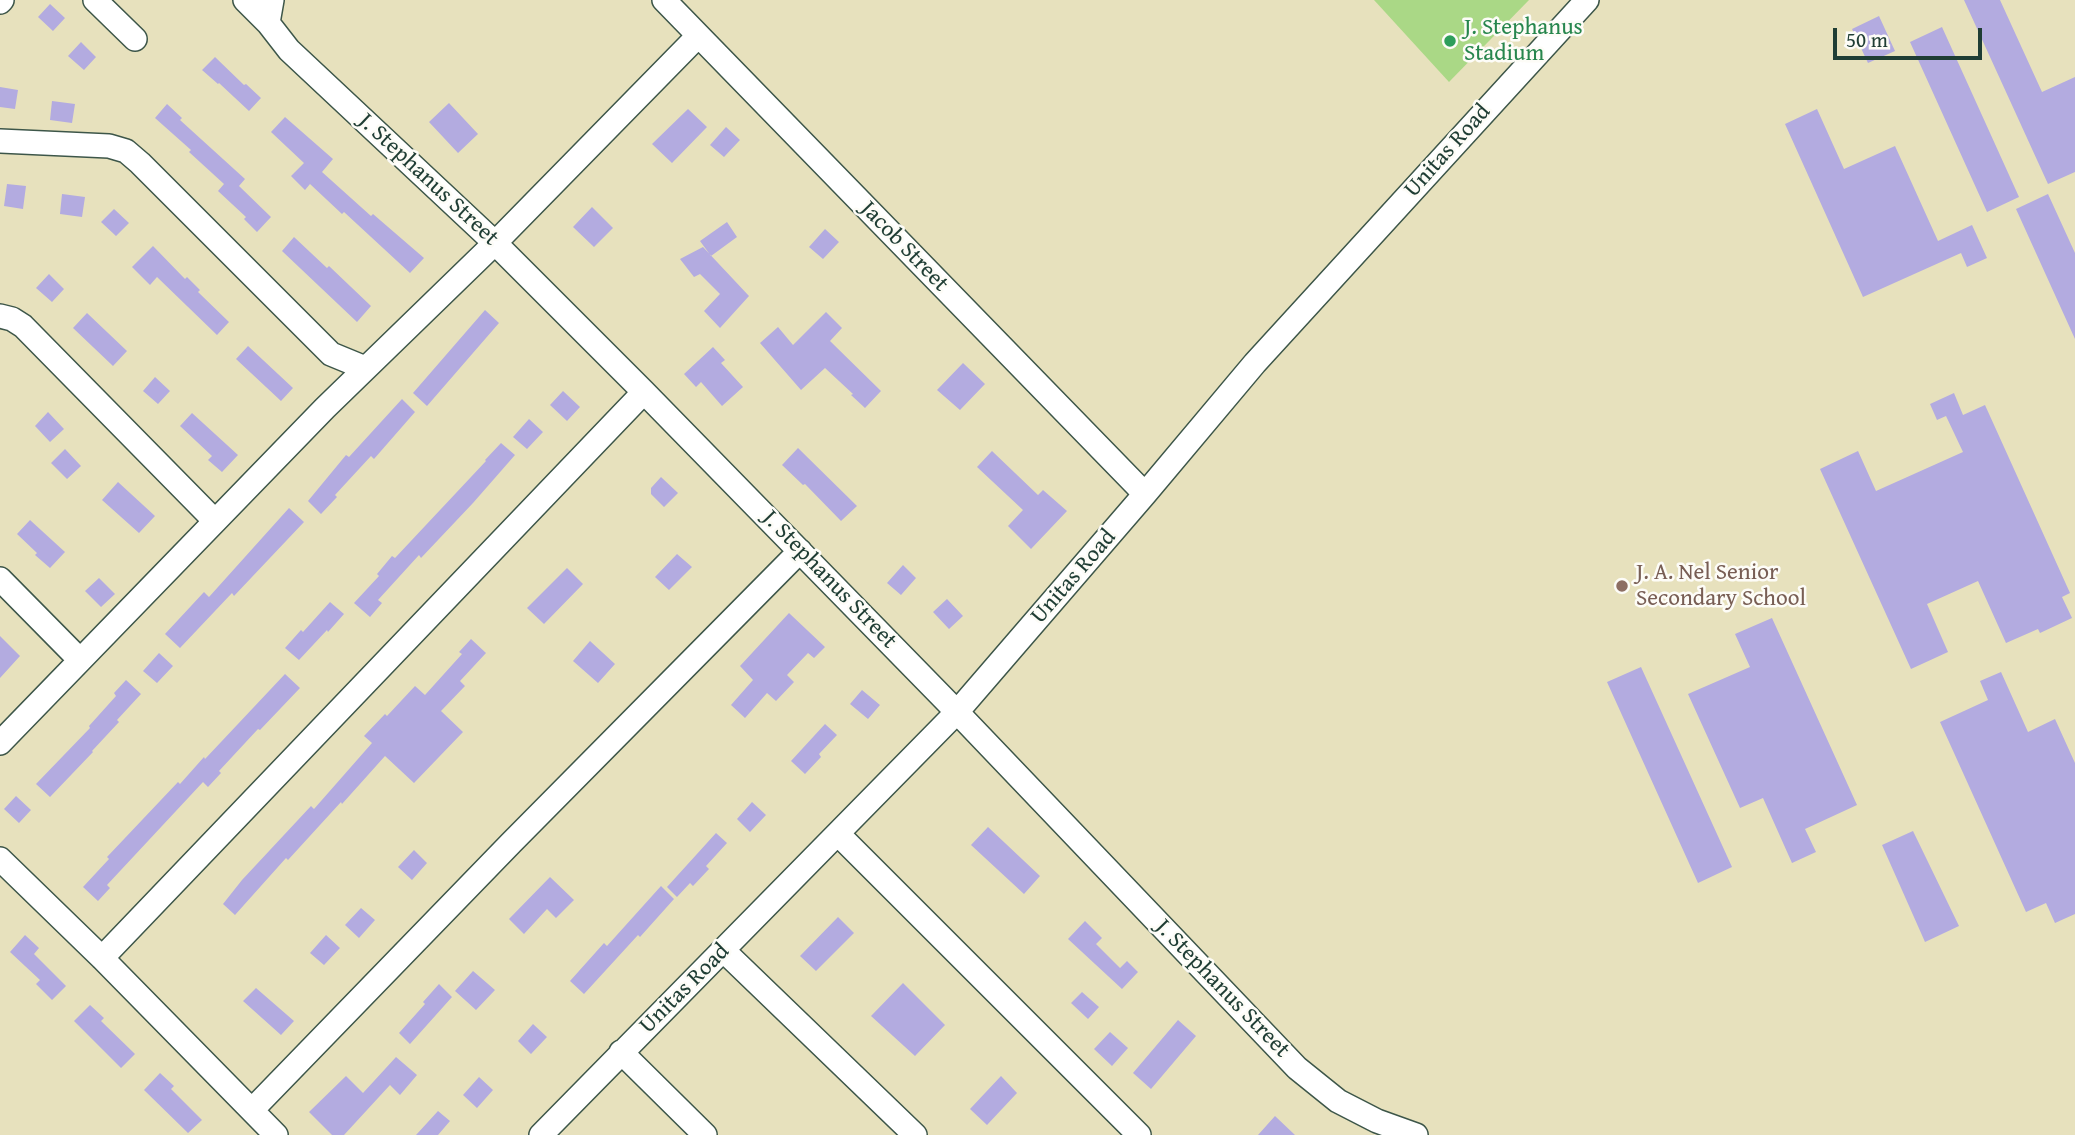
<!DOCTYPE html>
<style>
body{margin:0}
#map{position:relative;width:2075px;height:1135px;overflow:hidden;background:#e7e1bd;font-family:"Gentium Book Plus",serif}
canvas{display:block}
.scale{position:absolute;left:1833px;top:28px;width:149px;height:32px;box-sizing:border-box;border:4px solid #1f3d34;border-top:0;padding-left:9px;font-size:21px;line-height:24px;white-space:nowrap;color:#1f3d34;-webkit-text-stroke:5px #fdfcf7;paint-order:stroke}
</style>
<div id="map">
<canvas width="2075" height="1135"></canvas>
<div class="scale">50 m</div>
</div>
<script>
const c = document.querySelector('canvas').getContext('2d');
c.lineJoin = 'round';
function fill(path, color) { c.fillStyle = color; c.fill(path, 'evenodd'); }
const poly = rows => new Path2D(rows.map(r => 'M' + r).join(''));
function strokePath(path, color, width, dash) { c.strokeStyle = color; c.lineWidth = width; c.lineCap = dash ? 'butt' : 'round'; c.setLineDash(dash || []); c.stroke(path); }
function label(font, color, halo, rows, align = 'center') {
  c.font = font + ' "Gentium Book Plus",serif'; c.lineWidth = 5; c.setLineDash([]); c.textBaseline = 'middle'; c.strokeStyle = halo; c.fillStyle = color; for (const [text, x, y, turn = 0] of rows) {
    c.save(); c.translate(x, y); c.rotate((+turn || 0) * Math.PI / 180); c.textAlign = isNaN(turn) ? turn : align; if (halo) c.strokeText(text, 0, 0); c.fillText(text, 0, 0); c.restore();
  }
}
const green = poly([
 [1374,0,1529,0,1449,82]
]);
const building = poly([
 [1964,0,2000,0,2042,92,2075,77,2075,172,2048,184],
 [50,4,65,18,53,31,38,17],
 [1879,16,1895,51,1868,63,1852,29],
 [1942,27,2019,197,1987,212,1910,42],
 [81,42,96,57,84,70,68,56],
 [215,57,244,85,246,84,261,98,249,111,219,83,218,84,202,70],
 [0,87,18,90,15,109,0,107],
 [52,101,75,104,72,123,50,120],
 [449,103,478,134,458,153,429,122],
 [167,104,182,118,180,120,245,179,239,186,271,217,257,232,244,219,246,217,218,191,224,184,189,152,191,150,155,118],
 [688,109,707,127,672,163,652,144],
 [1817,109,1844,169,1895,146,1938,241,1972,225,1987,258,1967,267,1961,253,1863,297,1785,124],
 [285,117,333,159,322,172,371,216,373,214,424,258,410,273,344,212,342,214,310,184,305,190,291,176,304,163,271,132],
 [726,127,740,140,724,157,710,145],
 [7,184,26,186,23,209,4,206],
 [62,194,85,197,82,217,60,214],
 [2048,194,2075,253,2075,339,2016,209],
 [592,207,613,228,594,247,573,227],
 [114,209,129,223,116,236,101,222],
 [727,222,737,237,711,256,700,241],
 [825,229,839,242,823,259,809,247],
 [294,237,327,268,329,266,371,306,357,322,282,251],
 [153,246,185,279,187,277,200,290,198,292,229,322,217,335,157,277,150,285,132,267],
 [703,247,749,296,720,328,704,311,720,294,700,274,694,277,680,259],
 [49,274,64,289,52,302,36,288],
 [485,310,499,323,427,406,413,393],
 [826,312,842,328,830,341,881,391,865,408,851,395,853,394,825,368,801,390,760,343,778,327,793,345],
 [87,313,127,351,113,366,73,328],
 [248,346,293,388,281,401,236,359],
 [713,347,725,360,721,363,743,387,722,406,701,382,696,387,684,374],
 [963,363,985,384,960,410,937,390],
 [155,377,170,391,158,404,143,391],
 [563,391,580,407,567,421,550,405],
 [1954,393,1963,415,1985,405,2070,593,2062,597,2072,618,2040,633,2038,629,2006,643,1978,581,1927,604,1948,652,1911,669,1820,469,1858,451,1876,491,1963,452,1946,416,1937,420,1930,404],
 [402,399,415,412,374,459,371,456,335,495,337,497,321,514,308,501,346,455,349,457],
 [48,412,64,429,50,442,35,426],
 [192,413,238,455,222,472,208,460,212,456,180,426],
 [529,419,543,432,527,449,513,437],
 [501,443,515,455,473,503,421,558,419,555,378,600,382,603,370,617,354,603,379,576,377,574,392,556,395,558,486,461,485,460],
 [798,448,857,506,841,521,805,484,803,485,782,465],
 [65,449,81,466,67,479,51,463],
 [992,451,1038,495,1043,490,1067,511,1031,549,1008,526,1023,510,977,467],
 [661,477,678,493,664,507,651,494,651,488],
 [118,482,155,516,139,533,102,500],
 [289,508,304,522,234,596,232,593,180,648,165,634,204,592,209,597],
 [30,520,65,552,50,568,35,555,37,553,17,534],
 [677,554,692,567,669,590,655,577],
 [903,565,916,578,901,595,887,583],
 [567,568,583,584,544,624,527,608],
 [99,578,115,594,101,607,85,591],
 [947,599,963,616,949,629,933,612],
 [330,602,344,614,328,632,327,630,299,660,285,648,301,630,303,632],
 [789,613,825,647,814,658,808,653,787,675,794,682,776,701,767,693,745,718,731,705,753,680,740,666],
 [1772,618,1857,805,1805,829,1816,852,1792,863,1763,798,1740,808,1688,694,1750,667,1735,634],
 [0,636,20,656,0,678],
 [471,639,486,653,460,681,465,686,441,711,463,732,414,783,385,756,342,804,341,802,288,860,286,858,235,915,223,904,242,880,311,806,314,809,372,743,364,736,385,714,387,716,415,686,425,695,462,654,459,652],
 [590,641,615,664,598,683,573,661],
 [159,653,173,666,157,683,143,671],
 [1641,667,1732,867,1698,883,1607,682],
 [2001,672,2028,732,2055,719,2075,763,2075,914,2055,923,2046,903,2026,912,1940,722,1988,700,1980,681],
 [285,674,300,688,260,730,258,729,219,771,221,773,208,787,203,782,107,885,110,888,98,901,83,887,109,859,107,857,178,782,180,784,204,757,205,759],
 [126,680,141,694,117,720,119,722,92,751,93,752,50,797,36,784,90,728,89,726,116,696,114,693],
 [862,690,880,705,868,719,850,704],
 [825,724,837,735,819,754,821,757,805,774,791,761],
 [16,796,31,810,19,823,4,809],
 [752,802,766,815,750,832,737,819],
 [988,827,1040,876,1024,894,971,845],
 [1913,831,1959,926,1925,942,1882,845],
 [716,833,727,843,706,866,709,869,693,886,690,883,677,897,667,887],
 [414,850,427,863,412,880,398,867],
 [550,877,574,900,556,918,547,909,524,934,509,919],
 [661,886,674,899,640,937,638,935,584,994,570,981,604,943,607,946],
 [361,908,375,920,359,938,345,925],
 [838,917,854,933,816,971,800,956],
 [1085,921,1102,938,1096,944,1120,968,1127,961,1138,972,1122,989,1068,939],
 [25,935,39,948,34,954,66,986,52,1000,36,984,40,980,10,952],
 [326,935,340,948,324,965,310,953],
 [473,971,495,990,476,1010,455,991],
 [903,983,945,1025,915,1056,871,1016],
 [439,984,452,997,410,1044,399,1033,425,1004,423,1002],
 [256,988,294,1021,281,1035,243,1001],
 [1082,992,1099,1007,1088,1019,1071,1003],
 [90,1005,104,1018,101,1021,135,1054,121,1068,74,1021],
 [1178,1020,1196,1036,1151,1089,1133,1073],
 [533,1024,547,1037,531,1054,518,1041],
 [1110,1032,1128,1048,1112,1066,1094,1049],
 [396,1057,417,1075,400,1095,390,1085,344,1135,332,1135,309,1112,346,1076,363,1093],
 [160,1073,174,1086,171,1089,202,1120,188,1133,144,1090],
 [1001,1076,1017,1093,987,1125,970,1109],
 [479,1077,493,1090,477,1108,463,1095],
 [438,1111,450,1121,438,1135,416,1135],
 [1275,1116,1295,1135,1258,1135]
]);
const minor = poly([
 [95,0,135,39],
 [245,0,268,23],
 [272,0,268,23,289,50,495,243,644,392,957,712,1297,1068,1338,1101,1377,1121,1416,1135],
 [664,0,1145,494],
 [0,2,2,0],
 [0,141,109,146,126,151,140,163,331,354,365,368],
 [0,316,12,319,23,326,214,520],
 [0,579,80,660],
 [0,743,325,408,495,243,698,36],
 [838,834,1139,1135],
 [0,859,102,958,276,1135],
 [723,950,915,1135],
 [102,958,644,392],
 [621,1052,705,1135],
 [252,1110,511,843,800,551],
 [541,1135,957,712,1145,494,1255,363,1587,0]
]);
const markers = [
 [1450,41,7,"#2e9e5b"],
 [1622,586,7,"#8d6e63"]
];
const leisureNames = [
 ["J. Stephanus",1464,28],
 ["Stadium",1464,54]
];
const streetNames = [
 ["Unitas Road",1448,151,-48],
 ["J. Stephanus Street",428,180,43],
 ["Jacob Street",904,247,46],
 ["Unitas Road",1074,577,-49],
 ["J. Stephanus Street",829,580,46],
 ["Unitas Road",685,989,-45],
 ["J. Stephanus Street",1222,989,46]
];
const educationNames = [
 ["J. A. Nel Senior",1636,573],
 ["Secondary School",1636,599]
];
fill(green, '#aad886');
fill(building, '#b3abe0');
strokePath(minor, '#3d5649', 26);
strokePath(minor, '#fff', 23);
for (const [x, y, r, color] of markers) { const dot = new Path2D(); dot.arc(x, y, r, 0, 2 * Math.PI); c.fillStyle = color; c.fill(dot); strokePath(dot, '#fdfcf7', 2.5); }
label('23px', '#27864d', '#fdfcf7', leisureNames, 'left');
label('23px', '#1f3d34', '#fdfcf7', streetNames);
label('23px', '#785e54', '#fdfcf7', educationNames, 'left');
</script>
